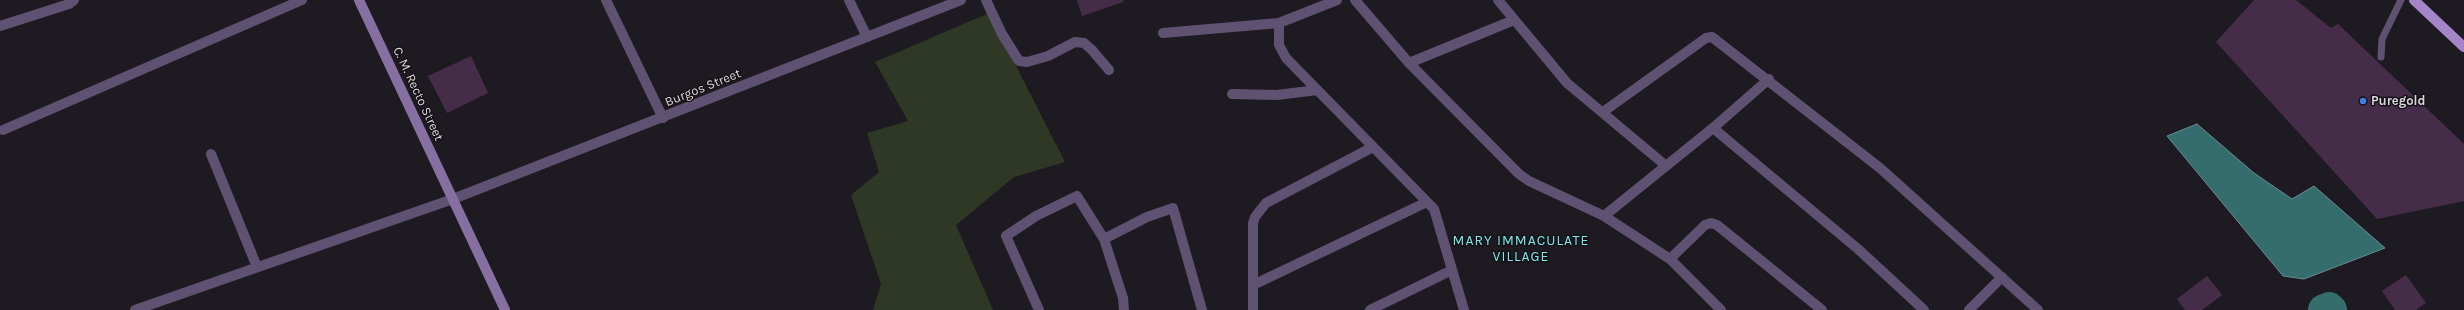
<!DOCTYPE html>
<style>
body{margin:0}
canvas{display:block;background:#1e1a21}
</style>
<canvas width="2464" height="310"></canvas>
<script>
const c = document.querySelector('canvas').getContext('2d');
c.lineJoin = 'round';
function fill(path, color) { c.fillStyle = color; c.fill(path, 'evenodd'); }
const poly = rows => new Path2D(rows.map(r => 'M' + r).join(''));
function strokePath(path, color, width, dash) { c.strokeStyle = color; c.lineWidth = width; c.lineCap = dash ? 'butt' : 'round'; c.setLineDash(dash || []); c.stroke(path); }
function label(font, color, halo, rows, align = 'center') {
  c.font = font + ' Karla,sans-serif'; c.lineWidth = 3; c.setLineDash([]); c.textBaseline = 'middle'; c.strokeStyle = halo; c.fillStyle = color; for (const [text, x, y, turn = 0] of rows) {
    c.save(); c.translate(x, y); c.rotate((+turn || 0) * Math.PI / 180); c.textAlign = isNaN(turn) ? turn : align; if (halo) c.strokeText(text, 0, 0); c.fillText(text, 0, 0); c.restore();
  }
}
const green = poly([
 [989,13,1065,162,1014,177,956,225,993,310,873,310,881,284,851,195,879,172,867,133,908,121,875,62]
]);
const water = poly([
 [2197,124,2254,173,2292,199,2314,186,2385,248,2304,279,2283,276,2167,136,2197,124]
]);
const river = poly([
 [2324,310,2329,308,2331,310]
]);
const building = poly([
 [1077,0,1123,0,1123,2,1082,16],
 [2254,0,2296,0,2331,28,2338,24,2464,144,2464,201,2377,219,2216,42],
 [471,56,488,93,447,113,428,76],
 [2406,275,2426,303,2416,310,2395,310,2382,291],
 [2207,276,2222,295,2202,310,2185,310,2177,299]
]);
const service = poly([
 [2381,57,2382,39,2401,0]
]);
const minor = poly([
 [606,0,663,118],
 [849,0,867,37],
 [986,0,1002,34,1019,61,1027,62,1048,56,1075,42,1084,43,1092,50,1109,70],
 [1355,0,1409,63,1519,174,1529,181,1604,216,1670,259,1721,310],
 [1498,0,1567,83,1665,165],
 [1279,23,1279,45,1286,58,1434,209,1464,310],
 [0,26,69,4,74,0],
 [1163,33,1279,23,1337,0],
 [1409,63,1514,20],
 [1232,94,1277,95,1317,90],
 [1603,112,1706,38,1712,37,1880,168,2038,310],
 [1713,128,1858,249,1924,310],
 [3,130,302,0],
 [211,154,257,267],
 [1604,216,1713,128,1769,79],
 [1104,239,1147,217,1173,208,1202,310],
 [1670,259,1705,225,1711,223,1717,225,1822,310],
 [1253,285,1427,202],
 [135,310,453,199],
 [1039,310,1006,236,1036,216,1077,196,1104,239,1123,298,1124,310],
 [1253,310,1253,223,1255,217,1266,203,1373,147],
 [1370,310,1452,270],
 [1969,310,2002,277]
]);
const tertiary = poly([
 [453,199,961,0]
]);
const secondary = poly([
 [359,0,505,310]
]);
const primary = poly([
 [2414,0,2464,47]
]);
const markers = [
 [2363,101,4,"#3f7fe0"]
];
const streetNames = [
 ["Burgos Street",703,88,-22],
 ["C. M. Recto Street",418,94,65]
];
const poiNames = [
 ["Puregold",2371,101]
];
const neighbourhoodNames = [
 ["MARY IMMACULATE",1521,241],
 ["VILLAGE",1521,257]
];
fill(green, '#2e3824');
fill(water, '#356c6d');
strokePath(water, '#678d8f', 1);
strokePath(river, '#356c6d', 32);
fill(building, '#452d4a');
strokePath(service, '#5f5171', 7);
strokePath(minor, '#5f5171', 10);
strokePath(tertiary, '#5f5171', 10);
strokePath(secondary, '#866fa1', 10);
strokePath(primary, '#a485c7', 10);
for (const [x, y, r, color] of markers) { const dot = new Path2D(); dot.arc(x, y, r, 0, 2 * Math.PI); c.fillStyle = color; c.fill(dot); strokePath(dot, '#151117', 1.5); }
label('13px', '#dcd9de', '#151117', streetNames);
label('bold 13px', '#dcd9de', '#151117', poiNames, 'left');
c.letterSpacing = '1px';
label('14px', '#7be7e6', '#151117', neighbourhoodNames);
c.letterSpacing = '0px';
</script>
